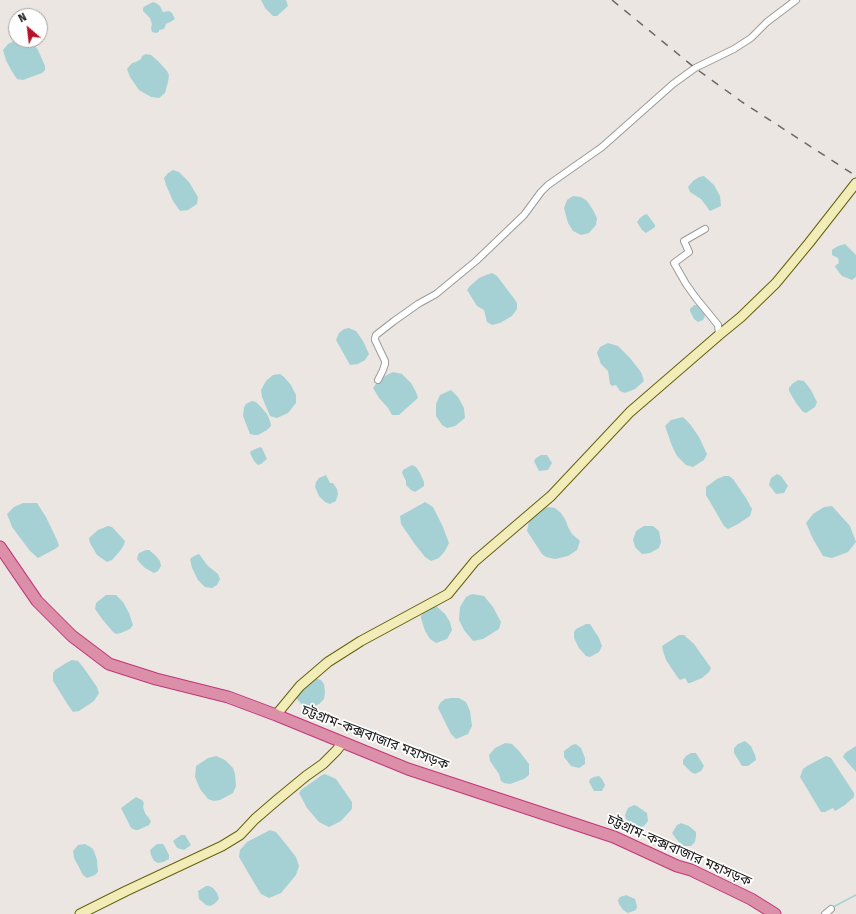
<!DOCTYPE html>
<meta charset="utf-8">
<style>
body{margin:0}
#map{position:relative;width:856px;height:914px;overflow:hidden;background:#ebe6e1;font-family:"Fira Sans",sans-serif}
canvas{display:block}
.north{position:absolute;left:8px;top:8px;width:40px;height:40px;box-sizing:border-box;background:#fff;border:1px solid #a3a3a3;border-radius:50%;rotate:332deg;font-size:11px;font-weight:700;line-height:16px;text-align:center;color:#1a1a1a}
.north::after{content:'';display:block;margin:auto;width:14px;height:18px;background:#b2132a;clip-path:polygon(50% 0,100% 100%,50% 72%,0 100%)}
</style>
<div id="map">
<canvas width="856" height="914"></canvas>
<div class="north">N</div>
</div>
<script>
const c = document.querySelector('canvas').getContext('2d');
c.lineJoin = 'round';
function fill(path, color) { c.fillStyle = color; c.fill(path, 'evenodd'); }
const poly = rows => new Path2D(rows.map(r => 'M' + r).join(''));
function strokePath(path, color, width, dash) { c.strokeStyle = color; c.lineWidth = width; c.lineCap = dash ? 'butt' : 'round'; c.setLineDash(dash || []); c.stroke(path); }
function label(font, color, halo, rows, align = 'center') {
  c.font = font + ' "Fira Sans","Noto Sans Bengali",sans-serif'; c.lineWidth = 3.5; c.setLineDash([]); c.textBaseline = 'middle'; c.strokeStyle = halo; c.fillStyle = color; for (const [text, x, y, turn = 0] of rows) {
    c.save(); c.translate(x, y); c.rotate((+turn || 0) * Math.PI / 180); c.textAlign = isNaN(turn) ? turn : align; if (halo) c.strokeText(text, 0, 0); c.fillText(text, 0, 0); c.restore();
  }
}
const water = poly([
 [261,0,286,0,288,6,277,16,273,16,265,8],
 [153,2,156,3,160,6,163,12,169,11,172,13,175,19,172,21,166,24,164,29,159,30,159,32,156,33,152,32,151,28,152,24,150,18,143,11,143,8,145,6],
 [16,40,31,40,32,41,38,50,45,66,45,70,42,73,23,80,17,79,11,70,6,60,3,50,8,44],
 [146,54,151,55,159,62,167,71,169,75,168,82,165,93,159,98,151,97,139,90,130,77,127,69,132,63,136,62,141,59,142,56],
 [173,170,179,172,189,182,198,197,197,204,188,210,180,211,173,201,166,185,164,178,168,173],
 [704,176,714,185,720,196,721,206,710,211,701,199,690,192,688,187,693,181,699,177],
 [573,196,581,197,587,201,593,210,597,218,596,225,589,233,581,235,573,231,568,223,564,208,567,200],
 [647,214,655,225,655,227,646,233,642,230,637,222,640,218,644,215],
 [845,244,856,255,856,277,852,280,842,276,835,267,836,265,839,263,838,258,832,255,832,250,838,246],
 [492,273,497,276,513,297,517,303,517,309,512,316,500,323,492,325,487,322,484,310,477,306,467,290,470,286,479,278,486,275],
 [694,305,697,305,700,307,705,316,703,320,698,322,694,319,690,311,690,309],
 [349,328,356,331,363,341,369,354,365,360,358,364,350,365,336,340,339,333,344,329],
 [608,343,618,346,630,358,641,372,644,381,635,389,625,393,620,391,616,385,612,386,610,384,608,371,601,364,597,353,600,347],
 [393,372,402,374,411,383,416,392,418,398,399,415,392,415,388,408,379,398,373,388,378,381,383,377],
 [280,374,284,377,291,385,296,395,296,403,288,413,277,418,270,416,262,397,261,390,266,381,273,375],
 [798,380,804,381,811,390,817,402,815,407,806,413,803,412,796,403,789,391,789,388,792,384],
 [451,390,458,397,464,408,465,418,455,426,447,428,442,425,436,416,436,404,440,395],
 [252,401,256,402,261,407,267,414,270,421,271,426,267,430,258,435,254,435,250,434,243,416,244,407,246,404],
 [683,417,690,424,699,437,707,454,704,460,693,467,686,465,677,456,672,446,665,426,671,420],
 [260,447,262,448,267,459,261,464,258,465,254,461,250,453,251,451],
 [541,455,547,455,552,463,548,470,539,471,534,461,536,458],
 [412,465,416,467,420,473,424,482,424,486,415,492,411,490,406,485,406,481,402,473,403,470],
 [777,474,781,476,788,486,784,493,776,494,769,485,771,478],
 [326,475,330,483,333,483,337,489,338,494,336,501,330,504,325,502,319,496,315,487,316,482,319,478],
 [724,476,729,476,733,479,746,498,752,509,750,516,738,524,728,529,724,526,706,495,706,487,717,479],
 [425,502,433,507,443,527,449,543,445,551,439,558,431,561,425,557,414,543,401,524,400,516],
 [23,503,37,503,46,517,57,540,59,546,55,549,38,558,30,551,12,527,7,514,14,507],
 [832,506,850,526,856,542,848,552,832,558,823,556,813,539,806,523,813,514,824,507],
 [549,507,555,508,561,513,566,521,568,527,572,534,580,541,577,550,568,556,555,559,546,557,542,554,527,531,529,521,534,514,542,508],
 [108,526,112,527,125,541,124,545,120,551,112,560,107,562,97,555,90,543,89,538,98,530],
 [644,526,653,526,659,531,661,542,659,548,650,553,642,554,635,547,633,540,636,531],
 [146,550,149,550,155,555,160,561,161,566,158,571,154,573,145,568,140,563,137,559,138,555,139,553],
 [199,554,208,566,218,574,220,579,217,585,212,588,205,587,198,580,192,568,190,559,194,556],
 [472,594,484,596,493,607,501,622,499,629,483,639,473,641,464,630,459,620,460,607,466,597],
 [106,595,116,595,123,602,129,613,133,625,130,629,121,633,116,634,113,632,102,619,95,609,96,603],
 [432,606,436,606,445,614,450,622,452,630,447,639,436,643,430,639,425,631,421,618,421,616,427,609],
 [586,624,590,624,599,638,602,646,599,652,590,657,586,656,579,648,574,638,574,632,576,629],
 [679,635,684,635,694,644,711,668,709,672,702,678,690,683,688,683,685,678,680,680,678,678,666,660,663,651,662,646],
 [72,660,78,661,83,667,97,687,99,693,94,701,79,711,73,712,68,705,53,681,53,673,55,670,66,663],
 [315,678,321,680,324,684,325,692,324,699,319,704,310,708,304,707,297,699,296,695],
 [451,698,459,698,466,702,470,711,472,726,468,734,456,739,451,734,438,708,440,703,445,699],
 [745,741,751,746,755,755,756,760,748,766,742,766,734,753,734,748,738,744],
 [505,743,512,744,519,751,529,764,529,775,524,779,510,784,504,783,501,781,499,774,490,761,489,755,495,748],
 [576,744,581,748,585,758,585,764,579,768,571,766,564,757,564,751,572,745],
 [856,746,856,772,843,757,845,753],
 [691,753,696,753,704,766,701,771,695,774,691,772,683,764,683,760,686,756],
 [216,756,225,760,233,768,235,774,236,786,233,793,220,800,214,801,208,799,200,789,195,777,196,766,208,758],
 [826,756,831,758,854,793,854,797,845,805,835,811,833,808,825,812,821,812,800,777,803,769,807,766],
 [325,774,336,779,352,802,352,809,341,821,329,827,319,822,307,808,299,793,301,790,322,775],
 [599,776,602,779,605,785,602,791,594,791,589,782,590,779,594,777],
 [136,797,142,800,144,803,143,807,145,813,151,821,149,825,138,830,135,830,131,828,121,808],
 [634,805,637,806,647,813,648,821,644,826,641,827,633,824,626,819,625,815,627,810,628,808],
 [681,823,689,826,696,832,696,836,695,842,691,846,684,846,677,840,672,833,677,825],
 [270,830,276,832,285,843,296,857,299,866,296,875,281,893,269,898,261,894,250,876,239,857,240,850,247,842],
 [181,835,185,835,191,845,184,850,177,848,173,841],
 [85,844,92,848,94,851,97,860,98,872,95,875,87,878,83,875,74,858,73,851,78,845],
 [157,844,163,844,165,847,169,855,169,859,163,862,158,863,154,861,151,855,150,850],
 [206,886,209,886,213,888,217,893,219,899,214,904,210,906,206,905,199,899,198,891],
 [626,895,635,899,637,906,636,910,628,913,623,910,619,904,618,900,620,897]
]);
const stream = poly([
 [833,907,856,895]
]);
const street = poly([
 [705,229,684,241,689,252,674,263,686,284,696,298,718,325,719,335],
 [378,380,383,370,385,364,385,361,375,340,375,338,376,335,394,321,418,304,436,294,476,261,524,215,541,192,548,185,602,147,673,84,695,68,734,49,751,38,767,22,796,0],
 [825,914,831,909]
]);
const secondary = poly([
 [276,715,300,686,328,662,361,641,448,594,475,561,551,496,630,412,719,335,741,317,776,283,809,243,856,183],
 [80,914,126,891,222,846,240,835,255,819,277,800,306,776,323,764,337,750,343,742]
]);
const highway = poly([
 [0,547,37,601,72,636,109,664,156,679,228,697,276,715,408,769,614,837,677,866,691,870,751,899,775,914]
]);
const rail = poly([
 [612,0,695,68,742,102,856,176]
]);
const streetNames = [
 ["চট্টগ্রাম-কক্সবাজার মহাসড়ক",375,738,21],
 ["চট্টগ্রাম-কক্সবাজার মহাসড়ক",679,851,24]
];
fill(water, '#a5d1d5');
strokePath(stream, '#a5d1d5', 1.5);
strokePath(street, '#9b9b9b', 8);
strokePath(secondary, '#65610e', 11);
strokePath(highway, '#c3347a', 13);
strokePath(street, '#fff', 6);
strokePath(secondary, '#f2edb8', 9);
strokePath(highway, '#dc8fa8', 11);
strokePath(rail, '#686868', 1.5, [8, 8]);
label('14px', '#1a1a1a', '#fff', streetNames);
</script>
